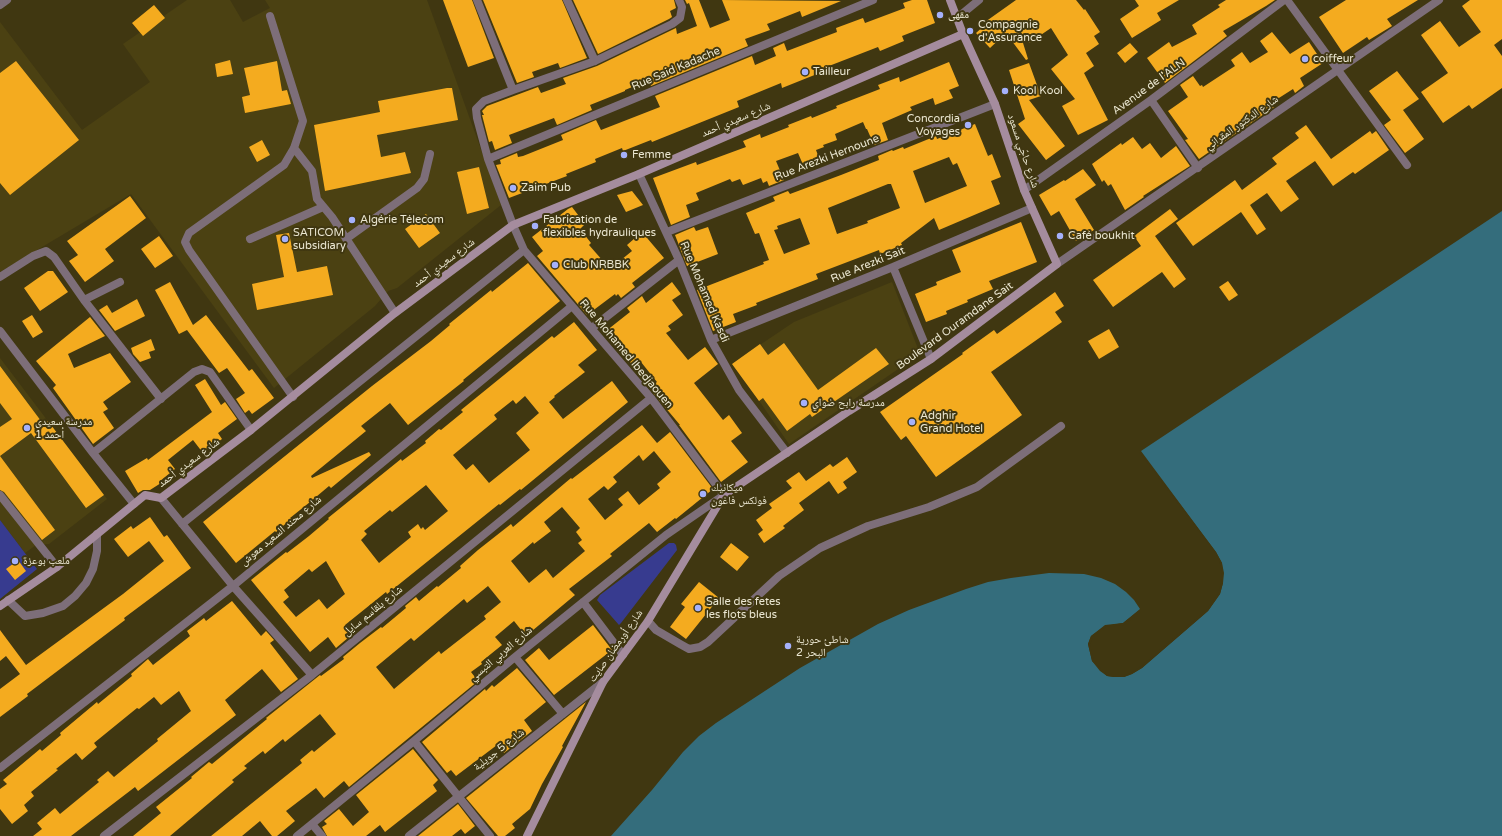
<!DOCTYPE html>
<meta charset="utf-8">
<style>
body{margin:0}
canvas{display:block;background:#403711}
</style>
<canvas width="1502" height="836"></canvas>
<script>
const c = document.querySelector('canvas').getContext('2d');
c.lineJoin = 'round';
function fill(path, color) { c.fillStyle = color; c.fill(path, 'evenodd'); }
const poly = rows => new Path2D(rows.map(r => 'M' + r).join(''));
function strokePath(path, color, width, dash) { c.strokeStyle = color; c.lineWidth = width; c.lineCap = dash ? 'butt' : 'round'; c.setLineDash(dash || []); c.stroke(path); }
function label(font, color, halo, rows, align = 'center') {
  c.font = font + ' "Varela Round","Noto Naskh Arabic",sans-serif'; c.lineWidth = 4; c.setLineDash([]); c.textBaseline = 'middle'; c.strokeStyle = halo; c.fillStyle = color; for (const [text, x, y, turn = 0] of rows) {
    c.save(); c.translate(x, y); c.rotate((+turn || 0) * Math.PI / 180); c.textAlign = isNaN(turn) ? turn : align; if (halo) c.strokeText(text, 0, 0); c.fillText(text, 0, 0); c.restore();
  }
}
const built = poly([
 [187,0,230,0,243,22,270,8,265,0,427,0,501,205,397,288,388,291,375,306,274,388,131,194,0,272,0,22,82,130,150,82,123,44],
 [892,282,920,354,789,444,733,363,794,322],
 [0,358,107,499,49,544,36,545,25,553,0,520]
]);
const green = poly([
 [0,520,37,569,0,599],
 [669,543,674,543,676,545,677,550,621,623,619,625,597,600,600,595]
]);
const water = poly([
 [1502,211,1502,836,611,836,652,790,683,752,699,736,716,723,800,668,878,624,909,610,966,589,988,582,1011,578,1049,573,1084,574,1101,578,1115,584,1126,592,1134,600,1140,609,1123,623,1105,625,1091,636,1088,644,1092,661,1107,676,1114,677,1124,677,1132,674,1142,668,1208,611,1220,594,1223,583,1222,563,1216,552,1141,451]
]);
const pier = poly([
 [1139,450,1216,552,1222,563,1224,573,1223,583,1220,594,1208,611,1142,668,1132,674,1124,677,1114,677,1107,676,1100,671,1092,661,1088,644,1091,636,1105,626,1123,623,1142,608,1142,611,1124,625,1106,627,1099,632,1093,637,1090,644,1094,660,1101,669,1108,674,1114,675,1124,675,1132,672,1141,666,1207,609,1218,593,1221,583,1222,573,1220,564,1215,553,1139,452]
]);
const building = poly([
 [443,0,472,0,494,58,468,67],
 [483,0,562,0,587,58,560,68,558,63,532,72,534,77,517,83],
 [573,0,674,0,676,8,670,11,672,17,669,19,598,54],
 [685,0,699,0,710,28,730,20,722,0,841,1,802,17,800,11,767,24,770,30,745,39,748,46,651,86,649,80,625,90,625,91,590,105,592,110,557,125,554,118,509,135,512,143,495,150,492,141,489,142,482,115,484,115,482,111,487,106,538,87,541,93,566,84,563,78,597,66,676,28,677,34,697,26,689,3,687,4],
 [912,0,927,0,935,23,902,36,904,41,880,51,878,47,816,71,817,74,782,88,781,83,737,101,739,107,652,142,651,140,623,151,622,148,595,159,596,162,566,174,567,176,509,198,496,165,501,164,500,160,517,153,518,157,523,156,563,140,561,135,596,120,601,130,660,107,655,96,752,56,755,65,776,56,773,48,784,43,787,51,837,32,836,28,863,18,865,23,905,8,903,3],
 [1016,0,1076,0,1084,10,1085,9,1100,32,1094,36,1099,44,1086,53,1094,66,1084,73,1108,120,1078,135,1062,106,1075,99,1051,69,1068,55,1051,28,1029,43,1019,30,1028,59,1026,60,1006,33,990,48,976,33,986,24,985,22],
 [1135,0,1179,0,1157,13,1161,20,1132,38,1120,19,1139,6],
 [1226,0,1275,0,1266,6,1223,31,1227,36,1165,83,1147,58,1169,42,1172,47,1197,34,1192,25,1220,7,1218,5],
 [1346,0,1418,0,1387,19,1392,26,1369,40,1367,37,1343,53,1319,17],
 [1470,0,1502,0,1502,39,1494,45,1502,56,1502,88,1472,109,1469,105,1443,123,1421,92,1448,73,1421,35,1440,21,1459,47,1481,32,1462,6],
 [154,5,165,18,143,36,132,23],
 [1272,32,1290,54,1309,42,1323,63,1300,78,1304,86,1295,93,1293,89,1271,103,1274,107,1199,159,1185,140,1188,139,1168,111,1188,97,1180,85,1193,76,1200,86,1202,85,1203,87,1235,66,1231,60,1242,52,1250,63,1268,52,1260,41],
 [1130,43,1138,52,1125,63,1117,53],
 [230,60,233,74,217,77,215,64],
 [16,61,79,140,10,195,0,183,0,73],
 [277,61,282,91,287,90,291,104,245,113,242,97,250,95,244,68],
 [949,62,959,86,949,90,953,98,935,105,933,98,910,107,912,110,882,123,888,140,874,145,867,129,866,129,863,122,835,134,837,140,823,145,824,147,816,150,820,161,804,167,798,153,776,161,784,180,769,186,767,181,763,183,761,178,743,185,740,179,732,182,730,179,696,193,699,200,686,205,690,217,671,225,653,178,696,162,697,165,746,147,743,141,760,134,761,138,789,127,788,125,811,116,812,118,837,108,836,106,880,89,878,85,899,77,900,82],
 [1029,63,1041,96,1029,100,1065,146,1046,160,1018,124,1025,119,1009,70],
 [1397,71,1419,99,1403,110,1424,139,1405,153,1384,125,1391,120,1369,91],
 [447,88,452,88,458,120,377,135,381,157,405,152,411,173,325,191,314,125,380,112,378,101],
 [975,124,988,156,992,154,1001,177,991,181,1000,204,939,230,934,218,901,243,902,245,880,254,879,250,816,274,818,279,756,303,757,305,733,314,736,322,713,331,697,290,764,264,763,262,769,260,759,233,755,234,746,213,775,201,773,197,788,191,790,194,841,175,879,160,878,156,892,150,893,151,903,147,904,149,936,136,937,139],
 [949,157,953,165,957,163,967,186,925,203,913,171],
 [888,184,891,184,900,208,867,221,868,223,837,234,828,208],
 [800,218,810,244,784,254,774,230,778,229,777,226],
 [1306,125,1331,159,1370,131,1372,134,1376,131,1389,150,1355,174,1353,172,1333,186,1315,161,1286,181,1299,199,1281,212,1267,193,1250,205,1266,229,1257,235,1241,212,1193,246,1176,223,1235,180,1242,190,1277,164,1272,158,1299,138,1295,133],
 [1133,137,1142,149,1150,143,1161,158,1176,146,1190,166,1143,196,1144,197,1125,210,1111,184,1108,186,1104,180,1102,182,1092,164,1121,143,1122,145],
 [262,140,270,155,257,162,249,147],
 [479,167,489,208,467,214,457,172],
 [1083,169,1096,185,1075,199,1094,230,1076,241,1059,211,1051,216,1039,195,1064,180,1065,181],
 [632,191,643,205,626,212,617,195],
 [130,196,146,218,105,249,114,261,85,282,69,261,78,255,67,241],
 [572,207,585,224,580,229,591,243,589,245,610,269,632,251,627,245,642,232,664,258,632,283,635,287,621,298,618,294,616,296,615,294,587,315,537,256,543,251,532,237,568,209],
 [1170,209,1178,219,1155,236,1186,279,1174,288,1162,272,1113,307,1093,280,1141,246,1134,236],
 [426,214,440,233,419,248,405,229],
 [1021,222,1037,262,989,281,993,289,967,300,968,302,946,311,947,314,926,322,915,294,937,285,936,282,961,272,952,250],
 [694,227,696,231,708,227,718,254,687,266,675,235],
 [289,233,297,272,327,266,333,295,257,310,252,284,284,277,276,235],
 [159,236,173,256,155,268,141,249],
 [528,263,560,301,463,380,464,381,408,425,390,403,361,426,366,431,311,476,312,478,369,452,371,455,331,488,329,486,310,502,290,518,291,519,276,532,275,531,236,563,203,522,372,386,431,341,450,325,449,324,491,290,492,292],
 [48,271,53,271,68,292,40,311,24,288],
 [1228,281,1238,295,1229,301,1219,287],
 [170,282,193,325,206,315,249,371,252,369,274,398,252,414,249,410,245,413,236,399,245,393,227,368,219,373,187,330,179,334,155,290],
 [672,282,681,294,672,300,683,315,668,326,671,330,666,333,688,360,705,347,718,364,694,383,723,420,729,415,742,433,731,441,748,462,721,482,679,425,680,425,649,388,657,382,641,362,634,367,606,331,630,312,627,308,642,296,646,303],
 [1055,292,1064,306,1055,312,1062,322,991,372,1022,415,936,477,906,436,901,440,880,412,963,354,962,353,994,330,997,334],
 [137,299,145,316,115,331,99,310,107,305,112,313],
 [32,315,43,332,33,338,22,321],
 [90,317,105,336,68,354,74,368,110,353,131,382,103,402,108,409,103,412,114,428,93,444,53,388,56,385,36,361],
 [574,322,597,350,578,365,585,372,554,396,555,397,549,402,563,419,612,381,628,402,521,490,520,489,500,505,499,504,387,594,386,592,345,625,349,637,336,648,328,637,310,652,251,580,286,552,287,553,309,536,329,519,328,518,401,459,402,461,426,443,425,441,439,429,441,430,463,412,461,410,552,336,554,338],
 [525,396,539,413,516,433,530,450,489,483,473,464,466,470,453,455,497,419,494,415,513,400,516,404],
 [426,485,448,511,425,530,423,527,421,529,418,524,408,532,411,537,379,563,361,540,367,534,364,531,390,510,392,512],
 [326,561,345,594,327,609,319,599,296,617,283,602,289,597,284,590,309,569,312,572],
 [1109,329,1119,347,1099,359,1088,341],
 [151,339,155,350,149,352,151,358,140,362,133,354,131,348],
 [784,343,818,390,876,348,889,364,812,417,810,414,787,431,763,398,759,401,732,364,760,344,768,355],
 [0,366,44,425,48,421,104,495,86,508,31,433,0,456,0,427,12,419,0,403],
 [205,379,221,405,225,402,237,419,218,433,222,439,203,453,193,440,168,460,175,469,160,481,161,483,150,490,143,490,138,493,125,471,147,458,148,460,212,412,195,385],
 [642,425,657,443,670,432,713,489,676,519,675,518,657,532,649,523,644,527,610,554,612,556,569,589,575,595,526,636,514,621,495,637,502,645,481,662,482,664,471,672,478,681,349,787,344,781,324,798,316,788,286,811,295,821,277,836,272,836,260,821,242,836,211,836,302,763,300,760,312,750,314,752,336,734,320,714,285,742,283,739,265,754,263,751,244,766,247,768,232,780,234,782,170,836,133,836,161,813,156,807,192,778,191,777,209,762,212,764,267,719,266,718,320,675,321,676,344,659,343,657,360,643,381,627,382,628,406,608,405,606,416,597,419,601,437,586,438,587,461,568,460,566,478,550,511,524,513,527,571,478,572,479],
 [654,451,671,472,657,484,660,488,639,505,628,491,618,499,623,505,605,520,588,499,604,486,608,490,617,482,613,477,639,455,643,461],
 [562,507,580,528,576,532,582,540,578,543,585,551,553,578,546,569,529,583,511,561,533,542,534,544,551,531,544,522],
 [488,586,501,602,484,616,486,619,441,654,439,651,394,689,376,667,411,638,414,641,464,599,467,603],
 [0,456,55,530,42,540,4,492,0,490],
 [847,457,857,472,843,482,847,488,838,494,829,481,799,503,804,510,783,526,785,528,764,543,758,534,763,530,756,520,772,508,769,504,792,488,786,481,799,472,806,481,830,464,833,467],
 [150,517,164,537,167,535,191,568,124,618,125,620,27,694,28,696,0,717,0,689,20,674,6,656,0,661,0,630,26,665,123,594,164,561,149,541,128,557,114,539,131,526,133,529],
 [731,543,749,557,737,571,720,557],
 [18,560,26,571,15,580,6,569],
 [699,582,719,598,686,639,670,627,685,607,681,604],
 [232,601,261,636,266,631,274,640,270,643,298,679,281,692,262,669,225,700,236,715,138,791,135,787,71,836,33,836,42,829,37,823,55,808,60,814,99,782,97,780,108,771,114,777,158,741,157,739,191,711,179,691,161,705,154,697,139,709,137,708,94,743,97,747,82,760,76,753,56,769,58,770,31,792,34,796,24,805,28,811,12,824,0,809,0,789,7,784,3,780,40,749,42,751,61,735,60,733,97,702,98,704,132,676,131,674,148,659,153,665,190,636,187,631,204,618,206,621],
 [593,625,612,650,554,695,525,660,539,648,549,660],
 [517,668,546,702,524,720,532,731,504,753,497,745,456,776,451,770,447,773,422,742,485,689,486,691,492,685,494,687],
 [586,702,562,746,563,747,542,784,530,809,512,824,515,828,505,836,498,836,466,798],
 [413,749,438,780,433,785,437,791,385,832,380,825,366,836,327,836,322,827,327,824,324,821,339,809,353,826,369,812,356,795],
 [458,804,475,826,465,834,461,829,452,836,418,836]
]);
const lane = poly([
 [270,16,303,121,294,148,284,165,189,233,185,242,189,250,293,397],
 [294,148,312,171,317,199,332,217,395,313],
 [250,239,323,207],
 [346,239,417,188,424,179,430,154]
]);
const street = poly([
 [477,0,513,90],
 [567,0,595,61],
 [1287,0,1407,165],
 [0,5,7,0],
 [957,18,979,0],
 [1151,100,1198,168],
 [488,159,873,0],
 [639,174,679,260,711,340,739,390,787,453],
 [1024,190,1151,100,1284,0],
 [667,232,995,104],
 [1057,264,1439,0],
 [893,267,931,359],
 [0,277,33,256,46,251,54,257,84,300,161,399],
 [84,300,120,282],
 [592,328,679,260],
 [0,331,93,453,134,504],
 [711,340,893,267,1032,208],
 [93,453,194,372,202,369,210,372,251,430],
 [0,495,57,567],
 [161,498,233,586,312,675],
 [182,524,524,250],
 [8,600,25,616,43,613,63,606,75,596,86,583,93,569,97,551,97,534],
 [583,602,623,655],
 [648,621,656,630,680,644,689,649,700,647,708,642,779,576,820,548,868,526,929,507,977,487,1061,426],
 [515,657,563,714],
 [414,741,490,836],
 [0,768,233,586,572,306],
 [312,824,322,836],
 [104,836,312,675,651,398],
 [297,836,414,741,515,657,666,535,724,495,651,398,524,250,513,225,488,159,477,118,476,109,484,101,513,90,595,61,672,24,680,18,682,7,679,0],
 [409,836,603,682]
]);
const secondary = poly([
 [0,606,57,567,145,495,161,498,251,430,395,313,513,225,639,174,963,34],
 [527,836,603,682,648,621,724,495,849,411,931,359,1057,264,1024,190,995,104,963,34,950,0]
]);
const markers = [
 [940,15,4,"#a5b1fc"],
 [970,31,4,"#a5b1fc"],
 [1305,59,4,"#a5b1fc"],
 [805,72,4,"#a5b1fc"],
 [1005,91,4,"#a5b1fc"],
 [968,125,4,"#a5b1fc"],
 [624,155,4,"#a5b1fc"],
 [513,188,4,"#a5b1fc"],
 [352,220,4,"#a5b1fc"],
 [535,226,4,"#a5b1fc"],
 [1060,236,4,"#a5b1fc"],
 [285,239,4,"#a5b1fc"],
 [555,265,4,"#a5b1fc"],
 [804,403,4,"#a5b1fc"],
 [912,422,4,"#a5b1fc"],
 [27,428,4,"#a5b1fc"],
 [703,494,4,"#a5b1fc"],
 [15,561,4,"#a5b1fc"],
 [698,608,4,"#a5b1fc"],
 [788,646,4,"#a5b1fc"]
];
const poiNames = [
 ["مقهى",948,15],
 ["Compagnie",978,25],
 ["d'Assurance",978,38],
 ["coiffeur",1313,59],
 ["Tailleur",813,72],
 ["Kool Kool",1013,91],
 ["Concordia",960,119,"right"],
 ["Voyages",960,132,"right"],
 ["Femme",632,155],
 ["Zaim Pub",521,188],
 ["Algérie Télecom",360,220],
 ["Fabrication de",543,220],
 ["flexibles hydrauliques",543,233],
 ["SATICOM",293,233],
 ["subsidiary",293,246],
 ["Café boukhit",1068,236],
 ["Club NRBBK",563,265],
 ["مدرسة رابح ضواي",812,403],
 ["Adghir",920,416],
 ["Grand Hotel",920,429],
 ["مدرسة سعيدي",35,422],
 ["أحمد 1",35,435],
 ["ميكانيك",711,488],
 ["فولكس فاغون",711,501],
 ["ملعب بوعزة",23,561],
 ["Salle des fetes",706,602],
 ["les flots bleus",706,615],
 ["شاطئ حورية",796,640],
 ["البحر 2",796,653]
];
const streetNames = [
 ["Rue Said Kadache",676,69,-23],
 ["Avenue de l'ALN",1149,87,-36],
 ["شارع سعيدي أحمد",736,120,-23],
 ["شارع الدكتور المقراني",1242,123,-35],
 ["شارع حاجّي مسعود",1023,151,71],
 ["Rue Arezki Hernoune",827,158,-21],
 ["شارع سعيدي أحمد",444,263,-37],
 ["Rue Arezki Sait",868,265,-22],
 ["Rue Mohamed Kasdi",704,292,67],
 ["Boulevard Ouramdane Sait",955,326,-36],
 ["Rue Mohamed Ibedjaouen",626,354,50],
 ["شارع سعيدي أحمد",189,463,-37],
 ["شارع محند السعيد معوش",281,531,-40],
 ["شارع بلقاسم سايل",373,611,-39],
 ["شارع أورمضان صايت",616,646,-55],
 ["شارع العربي التبسي",501,654,-40],
 ["شارع 5 جويلية",499,750,-38]
];
fill(built, '#4b4112');
fill(green, '#373b8f');
fill(water, '#346d7c');
fill(pier, '#403711');
fill(building, '#f4ab1f');
strokePath(lane, '#7d6e79', 8);
strokePath(street, '#7d6e79', 8);
strokePath(secondary, '#a58c9e', 8);
for (const [x, y, r, color] of markers) { const dot = new Path2D(); dot.arc(x, y, r, 0, 2 * Math.PI); c.fillStyle = color; c.fill(dot); strokePath(dot, '#403711', 1.5); }
label('11px', '#ebe7d2', '#403711', poiNames, 'left');
label('11px', '#ebe7d2', '#403711', streetNames);
</script>
